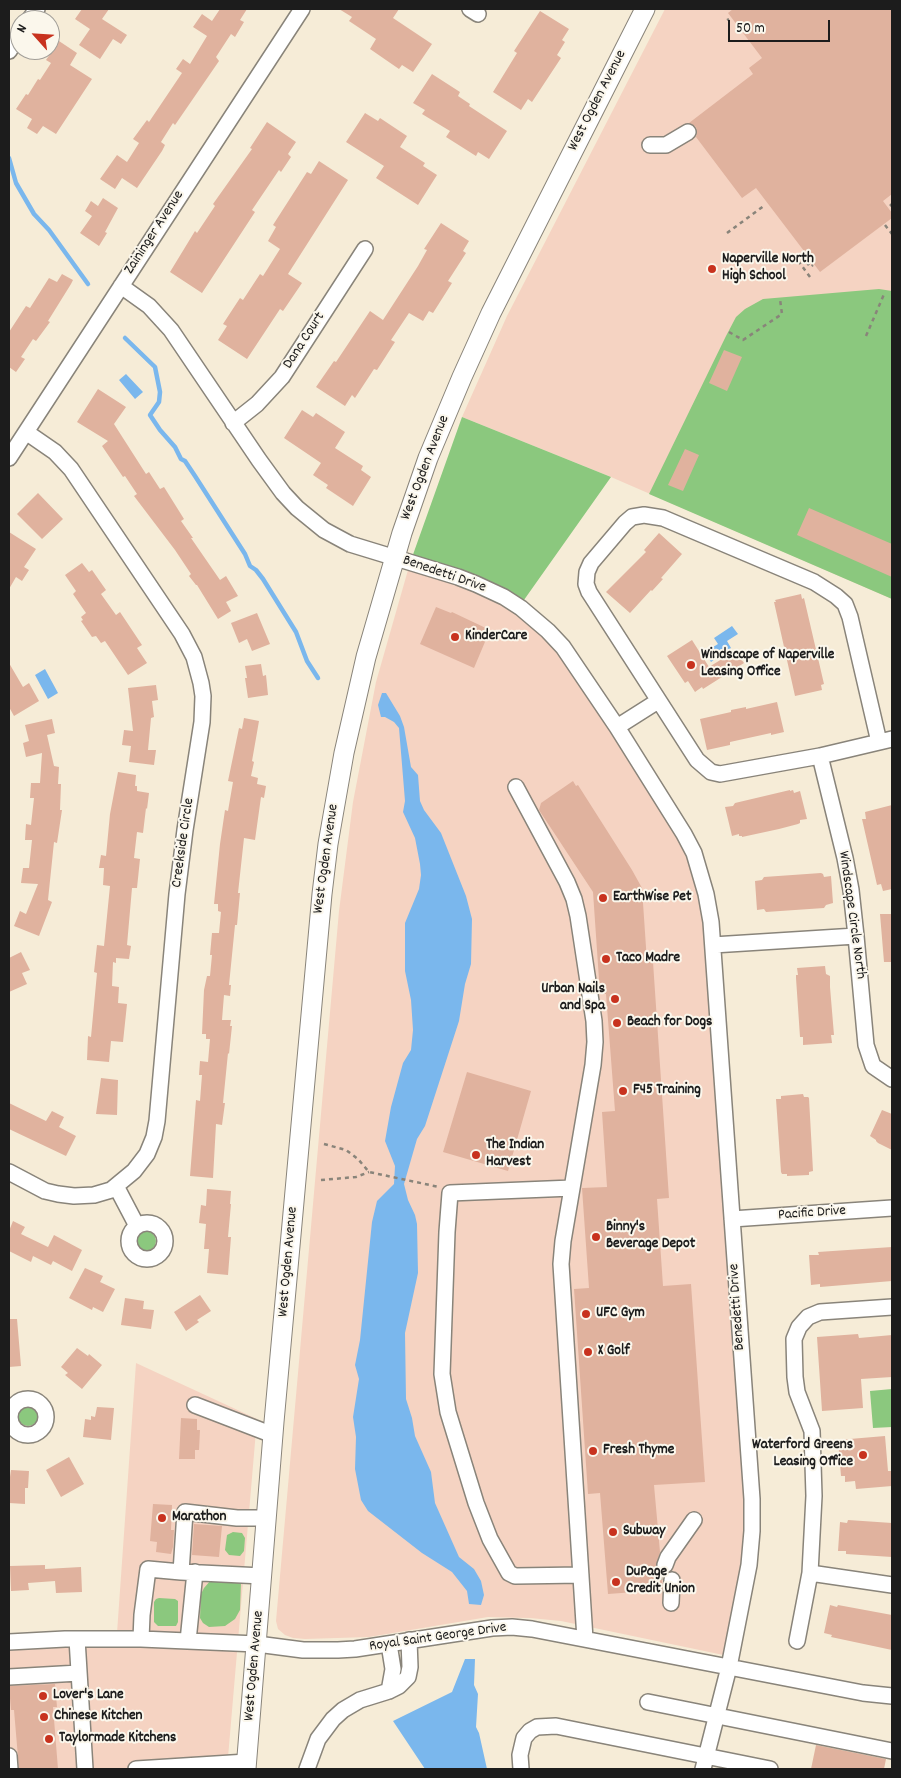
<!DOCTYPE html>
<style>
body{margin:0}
#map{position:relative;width:901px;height:1778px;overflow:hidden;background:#f6ecd7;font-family:Dekko,sans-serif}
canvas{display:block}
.frame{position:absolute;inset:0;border:10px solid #1c1c1c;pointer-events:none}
.north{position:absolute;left:10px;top:10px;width:50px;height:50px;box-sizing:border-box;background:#fbf7ec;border:1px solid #a29f99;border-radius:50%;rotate:296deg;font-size:14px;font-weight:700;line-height:20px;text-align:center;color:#1c1c1c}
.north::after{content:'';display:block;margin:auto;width:18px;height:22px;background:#c8321e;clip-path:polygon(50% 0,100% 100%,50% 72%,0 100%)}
.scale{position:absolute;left:728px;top:20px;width:102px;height:22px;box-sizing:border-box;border:2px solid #1c1c1c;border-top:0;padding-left:6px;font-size:15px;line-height:18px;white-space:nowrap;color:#1c1c1c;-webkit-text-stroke:4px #fbf7ec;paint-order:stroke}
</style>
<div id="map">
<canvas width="901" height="1778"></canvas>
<div class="frame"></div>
<div class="north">N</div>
<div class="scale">50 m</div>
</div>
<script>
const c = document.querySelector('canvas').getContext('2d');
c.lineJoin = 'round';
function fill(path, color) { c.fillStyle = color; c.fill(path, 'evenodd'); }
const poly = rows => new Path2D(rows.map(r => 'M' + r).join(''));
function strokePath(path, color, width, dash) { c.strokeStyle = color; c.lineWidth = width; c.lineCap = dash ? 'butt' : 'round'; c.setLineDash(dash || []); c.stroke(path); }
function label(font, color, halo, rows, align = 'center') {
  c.font = font + ' Dekko,sans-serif'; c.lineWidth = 4; c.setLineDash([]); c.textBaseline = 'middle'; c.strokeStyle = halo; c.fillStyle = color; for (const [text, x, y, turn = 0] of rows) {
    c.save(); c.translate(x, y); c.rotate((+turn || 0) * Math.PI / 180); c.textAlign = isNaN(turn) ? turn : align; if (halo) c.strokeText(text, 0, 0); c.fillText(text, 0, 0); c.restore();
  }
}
const built = poly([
 [665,9,892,9,892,599,611,477,462,417,507,316],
 [410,563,473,583,544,628,686,838,703,881,755,1537,733,1657,561,1621,530,1618,488,1617,369,1637,305,1639,293,1638,285,1635,278,1629,276,1621,339,911,353,802,376,682],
 [136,1363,257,1419,227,1769,9,1769,9,1638,117,1633]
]);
const green = poly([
 [879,289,892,291,892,599,649,494,726,336,736,317,745,309,763,299],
 [462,417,611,477,519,607,410,563],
 '136 1241a10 10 0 1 1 20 0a10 10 0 1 1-20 0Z',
 [892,1389,892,1427,873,1428,870,1391],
 '18 1416a10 10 0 1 1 20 0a10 10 0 1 1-20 0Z',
 [233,1532,242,1533,245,1538,244,1551,240,1556,229,1555,225,1550,227,1535],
 [211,1580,241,1582,240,1610,235,1619,225,1626,209,1627,203,1623,200,1618,201,1594,204,1588],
 [159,1598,175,1599,178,1601,178,1622,176,1626,158,1626,154,1622,154,1602,156,1599]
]);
const water = poly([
 [126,374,143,392,135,399,119,380],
 [732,626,738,634,727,641,731,648,711,662,705,652,718,644,714,638],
 [45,669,58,693,48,699,35,675],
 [382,693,386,693,400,716,404,727,411,767,418,775,420,801,424,810,441,833,466,896,472,919,471,964,465,984,459,1021,425,1126,417,1139,404,1184,408,1200,415,1215,417,1224,418,1273,405,1333,406,1399,412,1418,415,1436,431,1472,435,1503,459,1557,474,1569,481,1581,484,1595,481,1605,469,1604,467,1591,452,1572,422,1553,368,1511,361,1500,355,1469,356,1437,353,1417,359,1379,355,1365,360,1340,372,1222,377,1201,394,1184,395,1166,385,1141,391,1107,403,1063,411,1050,413,1030,411,1000,405,971,405,923,419,889,421,875,420,864,415,838,403,812,405,801,399,728,394,722,385,717,381,717,378,705],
 [465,1659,475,1659,474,1685,478,1694,476,1727,479,1733,487,1769,425,1769,393,1721,452,1692]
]);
const stream = poly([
 [9,158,16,183,34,214,49,230,88,284],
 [125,338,155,367,160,392,159,402,150,415,160,430,175,447,181,459,185,461,195,476,245,554,250,566,256,570,263,579,296,632,307,661,318,678]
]);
const building = poly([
 [82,9,109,9,102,19,127,35,121,44,113,39,100,59,79,45,90,29,75,19],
 [220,9,247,9,240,20,244,22,235,37,231,34,216,57,219,61,175,125,173,123,161,142,165,145,162,151,137,188,122,178,115,189,100,179,117,155,127,162,139,143,133,139,147,120,149,122,182,73,176,69,183,59,190,64,207,36,193,27,202,14,212,21],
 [339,9,399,9,393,18,432,44,413,72,402,65,399,69,370,49,376,39,349,21,352,17],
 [733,9,892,9,892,194,883,201,892,213,892,218,820,272,756,188,742,198,696,137,697,132,696,127,689,123,753,74,749,68,762,58,728,13],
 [540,11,569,29,562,40,565,42,557,55,561,58,532,102,528,99,521,110,493,92,517,53,514,51],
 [59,41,77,53,70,65,92,79,56,134,43,126,37,134,27,128,32,119,16,109,26,94,28,95,38,79,40,80,51,63,46,60],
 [432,74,460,92,458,96,470,104,469,106,507,131,489,159,478,152,476,156,446,137,450,131,422,114,425,110,413,103],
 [365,113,378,121,380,118,407,136,400,147,425,163,423,166,437,175,418,205,376,178,384,166,346,142],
 [267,122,296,142,288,154,291,157,281,172,279,170,252,210,255,212,202,293,170,272,195,231,197,233,215,206,213,204,252,149,250,148],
 [319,161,348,180,288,274,302,283,283,311,280,309,247,359,218,340,227,326,223,324,240,298,243,300,260,274,263,276,280,249,268,241,276,227,273,225,307,172,311,174],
 [103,198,118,208,105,232,107,233,99,246,80,233,92,216,85,211,91,201,98,206],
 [441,223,469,241,463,251,466,253,448,281,452,283,433,313,429,311,423,321,409,313,391,340,395,342,377,370,374,369,355,398,352,395,345,406,316,387,334,361,336,362,370,311,383,320,418,266,427,250,424,249],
 [62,274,73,280,71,284,48,321,50,322,36,341,33,339,21,357,25,359,16,372,9,367,9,332,26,306,30,308,49,278,57,282],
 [724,350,742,357,727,391,709,383],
 [98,389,126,407,114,424,146,474,149,472,160,489,164,487,184,519,181,521,193,538,191,538,220,580,226,576,238,596,226,602,231,611,218,619,197,585,196,585,189,576,191,574,175,550,134,496,137,494,125,476,123,477,102,446,108,441,77,422],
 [302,410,313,417,316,413,345,432,335,448,363,466,361,470,371,477,353,506,326,488,328,485,313,475,321,463,284,438],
 [685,449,699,455,683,491,668,485],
 [38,493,63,519,42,539,17,514],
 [809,508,892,544,892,577,797,535],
 [9,532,36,549,24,567,29,570,22,581,16,577,9,589],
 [659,533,682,554,661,578,663,579,652,591,651,590,630,613,606,592,646,552,644,550],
 [82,563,89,572,92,570,106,590,101,594,116,615,120,612,142,645,137,648,147,663,128,675,105,641,101,643,96,636,92,637,81,621,83,620,81,617,86,613,73,594,76,591,65,575],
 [801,594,802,599,804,598,824,684,821,685,822,690,795,696,774,602,776,602,775,600],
 [436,607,451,613,452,612,490,630,474,668,420,644],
 [257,613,270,644,252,651,247,639,239,643,231,623],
 [692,640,709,667,735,651,744,663,703,689,702,687,695,692,688,681,685,683,667,656],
 [9,663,23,687,29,683,39,701,14,716,9,707],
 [261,664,263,676,266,675,268,695,248,698,245,678,247,678,245,666],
 [156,685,158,700,152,701,154,717,151,718,148,750,156,750,154,765,129,762,131,746,122,745,124,730,133,731,128,688],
 [777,702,784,732,771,735,771,733,730,742,730,745,707,750,700,719,731,712,731,710,746,707,746,709],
 [244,718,259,721,252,761,254,762,251,776,258,778,257,784,266,786,264,798,261,797,255,840,244,838,238,893,240,893,237,925,235,925,229,985,231,985,230,996,224,995,222,1020,231,1020,230,1026,232,1026,229,1054,228,1053,223,1103,225,1103,222,1125,216,1124,213,1178,190,1176,196,1100,200,1101,202,1075,199,1075,200,1061,208,1062,210,1039,206,1039,206,1034,202,1034,204,990,207,976,210,976,212,955,210,955,212,933,219,933,221,912,218,911,218,904,214,904,220,844,225,810,228,811,233,782,228,781,239,728,242,729],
 [52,719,55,733,47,735,54,766,59,767,58,784,61,784,60,810,62,810,57,843,54,842,48,900,52,902,39,936,14,926,20,911,26,914,38,884,21,883,23,868,29,868,32,840,25,840,26,824,31,825,34,798,30,798,31,783,40,783,42,753,26,757,23,743,29,741,25,725],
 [118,772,136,775,135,786,137,786,137,791,149,793,147,809,146,808,143,833,137,832,134,858,140,859,137,888,132,888,127,945,131,946,129,959,116,958,116,963,113,962,112,986,119,987,118,1003,127,1004,123,1042,111,1041,109,1062,87,1060,88,1036,91,1037,97,973,94,972,97,945,104,946,110,886,103,885,104,868,99,868,101,855,106,856,110,814],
 [573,781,576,786,578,785,632,870,642,888,647,962,653,962,669,1198,657,1199,663,1286,691,1284,705,1482,654,1485,660,1552,656,1566,658,1571,665,1574,662,1581,662,1590,608,1594,600,1493,588,1494,574,1289,589,1288,582,1188,607,1187,602,1112,615,1111,606,994,600,994,593,892,539,810,541,803],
 [790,790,790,791,793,790,794,793,800,791,807,819,800,820,800,823,798,824,779,829,742,837,742,836,739,836,739,834,732,836,725,807,733,806,735,803],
 [892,805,892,889,883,891,881,884,877,885,862,819,866,819,865,812],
 [821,873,823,874,824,877,831,876,833,903,826,905,824,908,766,912,764,909,757,910,755,881,762,880,764,877],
 [880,914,892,914,892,962,884,962],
 [21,952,30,970,22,973,27,984,9,992,9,958],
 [825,966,826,974,830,976,830,987,834,1035,831,1035,832,1043,803,1045,803,1037,800,1037,796,978,796,975,798,975,797,968],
 [467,1072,531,1091,508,1171,443,1152],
 [101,1078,118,1080,117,1115,96,1114],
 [803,1094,804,1097,808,1097,809,1098,813,1171,809,1172,809,1175,787,1176,787,1174,782,1174,781,1172,776,1099,781,1099,781,1096],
 [9,1103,46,1121,52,1111,64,1117,59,1127,76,1136,66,1156,9,1129],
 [882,1110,892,1114,892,1150,878,1143,876,1141,876,1140,870,1136],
 [207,1189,231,1191,230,1204,231,1204,228,1237,231,1237,228,1275,207,1273,209,1249,204,1249,206,1224,199,1223,201,1205,206,1206],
 [13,1221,25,1227,21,1234,48,1247,54,1235,82,1250,72,1271,53,1261,51,1265,33,1256,31,1262,9,1251,9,1231],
 [892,1247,892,1281,820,1287,820,1284,811,1285,809,1255,819,1255,818,1252],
 [85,1268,103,1276,100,1282,115,1289,103,1312,93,1307,92,1310,69,1298],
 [200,1295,211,1311,197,1320,199,1322,186,1331,174,1312],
 [125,1298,144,1301,143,1309,154,1310,151,1329,121,1325],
 [9,1319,17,1319,21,1366,9,1367],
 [858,1334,859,1338,892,1335,892,1377,861,1379,863,1408,822,1411,817,1337],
 [77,1348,88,1356,89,1354,102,1365,82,1389,65,1375,68,1373,61,1367],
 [97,1407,114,1408,111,1440,83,1437,85,1419,91,1420,91,1416,95,1417],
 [181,1418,197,1419,197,1430,200,1430,199,1450,195,1450,195,1459,179,1459],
 [885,1436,888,1471,892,1471,892,1486,856,1489,855,1481,845,1482,845,1476,841,1476,838,1440],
 [69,1457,84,1484,61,1497,46,1470],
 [11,1470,29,1471,28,1488,25,1488,25,1504,9,1503,9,1484],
 [153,1504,172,1505,171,1530,174,1530,173,1547,171,1554,156,1552,157,1542,150,1541],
 [848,1520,892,1523,892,1557,846,1554,846,1551,838,1551,840,1522,847,1523],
 [194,1524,222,1526,219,1557,192,1555],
 [45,1565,45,1569,81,1567,82,1592,56,1593,55,1581,28,1583,29,1590,11,1591,10,1566],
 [830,1605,837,1607,838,1605,892,1615,892,1650,831,1637,832,1635,824,1633],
 [55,1684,57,1707,53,1707,58,1769,19,1769,14,1710,11,1710,9,1686],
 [816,1745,886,1759,884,1769,811,1769]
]);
const minorTunnel = poly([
 [665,1580,665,1565]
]);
const path = poly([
 [727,20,729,19],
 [890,206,892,204],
 [885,225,892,234],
 [727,233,765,205],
 [810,277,796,258,802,254,810,267,813,265],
 [729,332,743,340,782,314,780,299],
 [866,336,885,292],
 [324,1144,346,1150,358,1159,369,1172,439,1187],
 [321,1180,356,1177,369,1172]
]);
const minor = poly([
 [470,9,478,14],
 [29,20,37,9],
 [9,51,20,34],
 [650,145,666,145,688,132],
 [121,286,149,306,171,330,259,460,283,493,297,508,324,530,350,544,458,577,476,584,504,597,521,608,548,631,563,647,617,727,684,834,694,853,706,894,711,922,752,1499,752,1531,749,1565,729,1667,703,1769],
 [233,423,257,404,282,377,365,249],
 [9,458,302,9],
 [617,727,658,701],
 [892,739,820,756,845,858,851,890,856,936,866,1045,873,1066,892,1079],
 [820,756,720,774,711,772,697,760,589,592,586,584,587,572,591,563,625,523,632,517,644,515,663,518,814,582,836,596,845,604,850,617,879,742],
 [516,787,567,882,574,899,578,916,594,1021,595,1042,593,1065,563,1241,561,1264,585,1639],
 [713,945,856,936],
 [9,1172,45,1191,58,1194,74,1196,94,1195,111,1190,134,1171,147,1154,154,1137,157,1121,177,894,185,830,202,722,203,696,201,683,194,657,182,634,71,469,55,452,26,432],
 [116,1186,137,1226],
 [572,1188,450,1193,447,1232,442,1374,448,1412,476,1503,490,1539,509,1573,515,1576,581,1575],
 [732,1219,892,1208],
 '129 1241a18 18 0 1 1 36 0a18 18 0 1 1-36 0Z',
 '10 1417a18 18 0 1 1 36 0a18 18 0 1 1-36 0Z',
 [195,1405,273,1435],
 [665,1565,668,1557,694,1520],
 [810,1573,892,1585],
 [262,1576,181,1572,185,1512,237,1518,267,1518],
 [671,1603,672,1580],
 [77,1639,85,1769],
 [141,1639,142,1615,148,1569,181,1572],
 [188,1641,195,1572],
 [797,1641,810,1573,814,1496,812,1431,797,1392,795,1377,794,1339,799,1327,808,1317,820,1312,892,1307],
 [9,1642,65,1639,141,1639,257,1644,303,1650,338,1650,355,1649,492,1628,512,1627,532,1629,863,1693,892,1696],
 [389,1644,393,1669,389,1691],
 [9,1677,79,1673],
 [648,1702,892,1751],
 [9,1756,10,1769],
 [136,1769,247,1762],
 [307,1769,318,1739,333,1719,343,1710,360,1700,389,1691,399,1686,408,1677,410,1667,409,1640],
 [521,1769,520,1755,524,1738,530,1731,537,1727,556,1726,770,1769]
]);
const major = poly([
 [246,1769,274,1422,322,894,328,844,344,753,366,657,402,533,428,458,462,377,491,313,645,9]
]);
const markers = [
 [712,269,5,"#c8321e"],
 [455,637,5,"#c8321e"],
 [691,665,5,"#c8321e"],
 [603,898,5,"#c8321e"],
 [606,959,5,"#c8321e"],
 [615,999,5,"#c8321e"],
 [617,1023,5,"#c8321e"],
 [623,1091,5,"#c8321e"],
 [476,1155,5,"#c8321e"],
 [596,1237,5,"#c8321e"],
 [586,1314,5,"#c8321e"],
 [588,1352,5,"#c8321e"],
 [593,1451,5,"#c8321e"],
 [863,1455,5,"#c8321e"],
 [162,1518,5,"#c8321e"],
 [613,1532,5,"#c8321e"],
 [616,1582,5,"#c8321e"],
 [43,1696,5,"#c8321e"],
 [44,1717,5,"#c8321e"],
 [49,1739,5,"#c8321e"]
];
const streetNames = [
 ["West Ogden Avenue",598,101,-63],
 ["Zaininger Avenue",155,233,-57],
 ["Dana Court",305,341,-57],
 ["West Ogden Avenue",426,468,-69],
 ["Benedetti Drive",444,575,19],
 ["Creekside Circle",184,843,-82],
 ["West Ogden Avenue",327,859,-82],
 ["Windscape Circle North",851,915,82],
 ["Pacific Drive",812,1214,-4],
 ["West Ogden Avenue",289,1262,-85],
 ["Benedetti Drive",738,1307,-94],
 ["Royal Saint George Drive",438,1638,-8],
 ["West Ogden Avenue",255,1666,-85]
];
const poiNames = [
 ["Naperville North",722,260],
 ["High School",722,277],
 ["KinderCare",465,637],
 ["Windscape of Naperville",701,656],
 ["Leasing Office",701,673],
 ["EarthWise Pet",613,898],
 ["Taco Madre",616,959],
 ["Urban Nails",605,990,"right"],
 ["and Spa",605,1007,"right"],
 ["Beach for Dogs",627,1023],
 ["F45 Training",633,1091],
 ["The Indian",486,1146],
 ["Harvest",486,1163],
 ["Binny's",606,1228],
 ["Beverage Depot",606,1245],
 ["UFC Gym",596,1314],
 ["X Golf",598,1352],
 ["Waterford Greens",853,1446,"right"],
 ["Leasing Office",853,1463,"right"],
 ["Fresh Thyme",603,1451],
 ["Marathon",172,1518],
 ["Subway",623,1532],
 ["DuPage",626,1573],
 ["Credit Union",626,1590],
 ["Lover's Lane",53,1696],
 ["Chinese Kitchen",54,1717],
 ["Taylormade Kitchens",59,1739]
];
fill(built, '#f5d3c2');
fill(green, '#8bc87e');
fill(water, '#7ab7ed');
strokePath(stream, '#7ab7ed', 4.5);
fill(building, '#e0b29e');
strokePath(minorTunnel, '#cac2b2', 15, [15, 8]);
strokePath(minor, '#89847a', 18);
strokePath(major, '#89847a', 21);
strokePath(path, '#89847a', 2.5, [4, 4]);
strokePath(minor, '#fff', 15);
strokePath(major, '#fff', 19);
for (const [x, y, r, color] of markers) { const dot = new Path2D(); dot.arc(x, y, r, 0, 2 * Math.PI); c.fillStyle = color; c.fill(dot); strokePath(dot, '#fbf7ec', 2); }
label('15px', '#1c1c1c', '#fbf7ec', streetNames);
label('bold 15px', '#1c1c1c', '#fbf7ec', poiNames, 'left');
</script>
